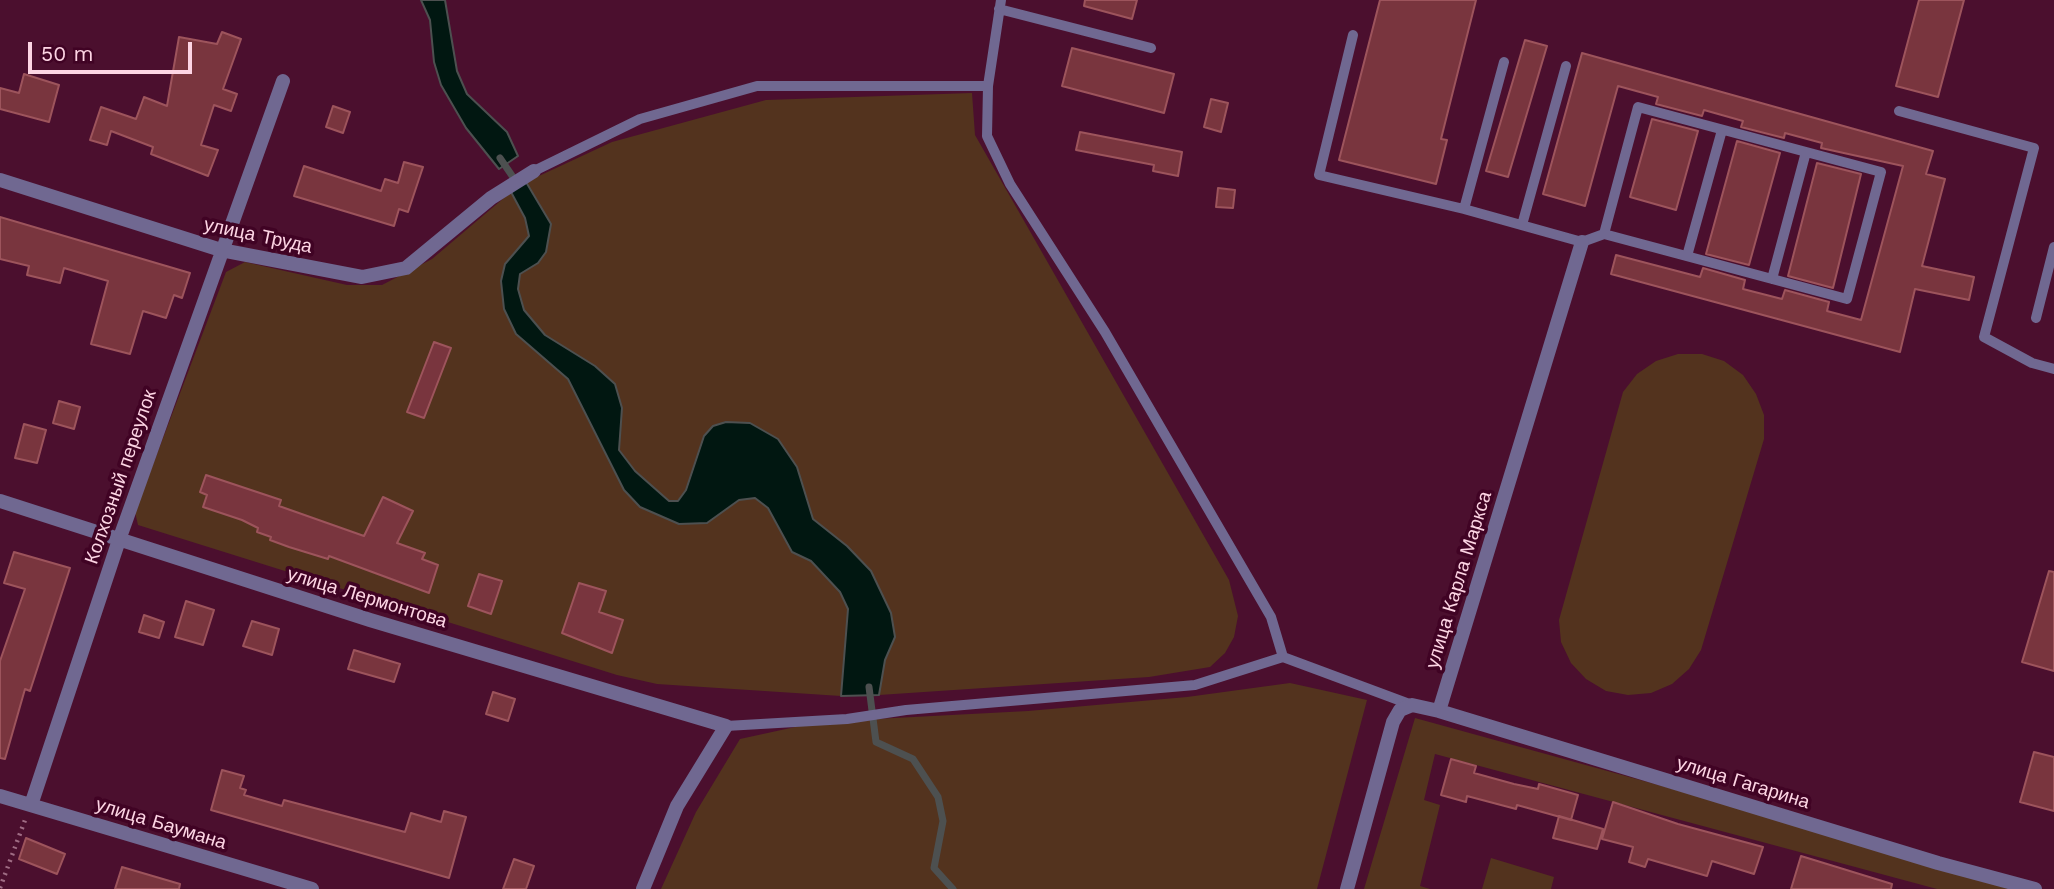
<!DOCTYPE html>
<meta charset="utf-8">
<style>
body{margin:0}
#map{position:relative;width:2054px;height:889px;overflow:hidden;background:#4b0f2e;font-family:"Work Sans",sans-serif}
canvas{display:block}
.scale{position:absolute;left:28px;top:42px;width:164px;height:32px;box-sizing:border-box;border:4px solid #fdd5e4;border-top:0;padding-left:9px;font-size:21px;line-height:24px;white-space:nowrap;color:#fdd5e4;-webkit-text-stroke:5px #400324;paint-order:stroke}
</style>
<div id="map">
<canvas width="2054" height="889"></canvas>
<div class="scale">50 m</div>
</div>
<script>
const c = document.querySelector('canvas').getContext('2d');
c.lineJoin = 'round';
function fill(path, color) { c.fillStyle = color; c.fill(path, 'evenodd'); }
const poly = rows => new Path2D(rows.map(r => 'M' + r).join(''));
function strokePath(path, color, width, dash) { c.strokeStyle = color; c.lineWidth = width; c.lineCap = dash ? 'butt' : 'round'; c.setLineDash(dash || []); c.stroke(path); }
function label(font, color, halo, rows, align = 'center') {
  c.font = font + ' "Work Sans",sans-serif'; c.lineWidth = 7; c.setLineDash([]); c.textBaseline = 'middle'; c.strokeStyle = halo; c.fillStyle = color; for (const [text, x, y, turn = 0] of rows) {
    c.save(); c.translate(x, y); c.rotate((+turn || 0) * Math.PI / 180); c.textAlign = isNaN(turn) ? turn : align; if (halo) c.strokeText(text, 0, 0); c.fillText(text, 0, 0); c.restore();
  }
}
const green = poly([
 [972,93,975,135,1229,580,1238,616,1234,637,1225,653,1210,667,1149,677,879,695,885,660,895,637,847,546,813,519,804,493,704,436,686,490,678,501,669,501,635,471,619,449,622,408,595,366,545,335,524,310,518,289,520,274,538,263,540,204,526,182,612,142,766,100],
 [511,192,525,218,529,236,512,255,516,334,568,379,624,490,707,523,739,500,755,498,768,508,792,552,811,561,840,592,848,609,841,696,657,684,617,675,138,525,135,512,226,272,245,262,347,285,382,285,432,259],
 [1678,354,1702,354,1724,361,1743,375,1756,394,1764,415,1764,439,1701,650,1689,669,1672,684,1651,693,1628,695,1606,691,1586,679,1571,663,1561,642,1559,620,1623,392,1637,374,1656,361],
 [1290,683,1367,700,1317,889,661,889,696,812,740,739,818,722,1028,711,1187,697],
 [1415,718,2036,889,1937,889,1435,754,1424,800,1440,805,1420,886,1430,889,1364,889],
 [1491,858,1554,877,1551,889,1482,889]
]);
const water = poly([
 [421,0,445,0,457,71,467,94,507,132,518,156,499,169,466,128,441,85,434,62,430,20,421,0],
 [526,182,551,224,546,252,538,263,520,274,518,289,524,310,545,335,595,366,615,384,622,408,619,450,635,471,669,501,678,501,686,490,704,436,713,426,726,422,750,423,778,439,797,467,813,519,847,546,871,571,891,613,895,637,885,660,879,695,841,696,848,609,840,592,811,561,792,552,768,508,755,498,739,500,707,523,679,524,640,507,624,490,568,379,516,334,504,309,501,281,505,264,529,236,525,218,511,192,526,182]
]);
const stream = poly([
 [500,158,517,183],
 [869,687,876,742,913,759,938,797,943,821,934,868,953,889]
]);
const building = poly([
 [1085,0,1137,0,1132,19,1084,6,1085,0],
 [1380,0,1476,0,1441,139,1447,140,1436,184,1339,160,1380,0],
 [1919,0,1964,0,1938,97,1896,86,1919,0],
 [222,32,241,39,223,89,237,94,231,111,214,105,201,145,218,150,208,176,151,154,153,147,111,131,107,145,90,140,101,107,136,119,144,97,167,106,179,37,217,44,222,32],
 [1525,40,1547,46,1508,177,1486,171,1525,40],
 [1072,48,1174,74,1164,113,1062,86,1072,48],
 [1582,53,1933,151,1926,174,1945,179,1922,266,1974,277,1969,300,1915,289,1900,352,1611,274,1616,255,1700,277,1703,268,1745,280,1743,289,1782,299,1785,290,1829,302,1827,311,1861,320,1903,166,1821,148,1822,143,1785,133,1784,138,1741,127,1743,121,1704,110,1702,116,1656,104,1658,97,1618,86,1585,206,1543,194,1582,53],
 [24,74,59,85,49,122,0,109,0,88,19,93,24,74],
 [1211,99,1228,103,1221,132,1204,127,1211,99],
 [333,106,350,112,343,133,326,127,333,106],
 [1652,119,1698,131,1676,210,1630,197,1652,119],
 [1080,132,1182,152,1178,176,1153,171,1154,165,1076,150,1080,132],
 [1737,141,1780,153,1749,265,1706,254,1737,141],
 [404,162,423,167,408,212,399,209,394,226,294,196,304,166,381,191,385,179,398,183,404,162],
 [1817,163,1861,174,1833,288,1788,276,1817,163],
 [1218,188,1235,190,1233,208,1216,207,1218,188],
 [0,217,190,273,182,298,174,295,166,318,143,311,130,354,91,344,108,281,64,268,60,283,27,275,29,266,0,259,0,217],
 [434,342,451,348,424,418,407,412,434,342],
 [59,401,80,407,74,429,53,423,59,401],
 [24,424,46,430,37,463,15,458,24,424],
 [206,475,281,500,279,506,364,536,383,497,413,511,397,543,425,553,422,559,438,565,429,593,329,556,328,559,289,547,270,540,271,537,257,532,258,528,242,520,203,507,207,495,200,492,206,475],
 [14,552,70,568,30,691,25,689,5,759,0,758,0,661,25,589,4,583,14,552],
 [2049,571,2054,572,2054,671,2022,662,2049,571],
 [479,574,502,581,491,614,468,606,479,574],
 [579,583,606,591,599,612,623,620,612,653,562,633,579,583],
 [186,601,214,610,203,645,175,637,186,601],
 [144,615,164,622,159,638,139,632,144,615],
 [252,621,279,629,272,655,243,646,252,621],
 [354,650,400,664,394,682,348,669,354,650],
 [493,692,515,699,508,721,486,714,493,692],
 [2034,752,2054,757,2054,811,2020,802,2034,752],
 [1451,759,1476,766,1474,773,1514,784,1538,789,1539,784,1578,795,1571,820,1517,805,1516,809,1467,796,1466,802,1441,795,1451,759],
 [222,770,244,776,240,788,246,790,244,795,282,806,284,800,405,832,411,813,441,822,444,811,466,817,449,878,211,810,222,770],
 [1613,802,1678,824,1763,847,1754,874,1712,861,1707,876,1648,859,1645,867,1629,862,1633,847,1602,839,1613,802],
 [1559,816,1603,829,1597,849,1553,838,1559,816],
 [26,838,65,854,57,874,19,859,26,838],
 [1801,856,1892,884,1891,889,1791,889,1801,856],
 [514,859,534,866,526,889,503,889,514,859],
 [122,867,180,884,179,889,115,889,122,867]
]);
const path = poly([
 [0,888,25,820]
]);
const service = poly([
 [1001,0,988,86,987,136,1010,184,1105,332,1271,617,1283,657],
 [999,9,1151,48],
 [1353,35,1319,175,1464,209,1582,242,1604,234,1847,299,1881,172,1638,107,1604,234],
 [1899,111,2034,148,1984,337,2032,363,2054,369],
 [534,171,640,119,757,86,988,86],
 [1464,209,1504,62],
 [1522,225,1566,66],
 [1687,256,1722,130],
 [1772,279,1806,152],
 [2036,318,2054,247],
 [726,726,847,719,906,710,1195,685,1283,657,1412,705]
]);
const minor = poly([
 [0,180,221,250,362,277,406,268,491,198,534,171],
 [0,501,370,620,726,726,677,806,643,889],
 [1439,711,1938,863,2035,889],
 [0,796,312,889],
 [31,805,119,540,283,81],
 [1347,889,1393,722,1400,710,1412,705,1439,711,1582,242]
]);
const streetNames = [
 ["улица Труда",258,236,12],
 ["Колхозный переулок",121,477,-71],
 ["улица Карла Маркса",1459,580,-73],
 ["улица Лермонтова",367,598,17],
 ["улица Гагарина",1743,783,17],
 ["улица Баумана",161,824,17]
];
fill(green, '#53331e');
fill(water, '#011711');
strokePath(water, '#4d5050', 2);
strokePath(stream, '#4d5050', 7);
fill(building, '#79353e');
strokePath(building, '#9d545c', 2);
strokePath(path, '#9f6c84', 4.5, [2, 5]);
strokePath(service, '#706891', 10);
strokePath(minor, '#706891', 14);
label('19px', '#fdd5e4', '#400324', streetNames);
</script>
